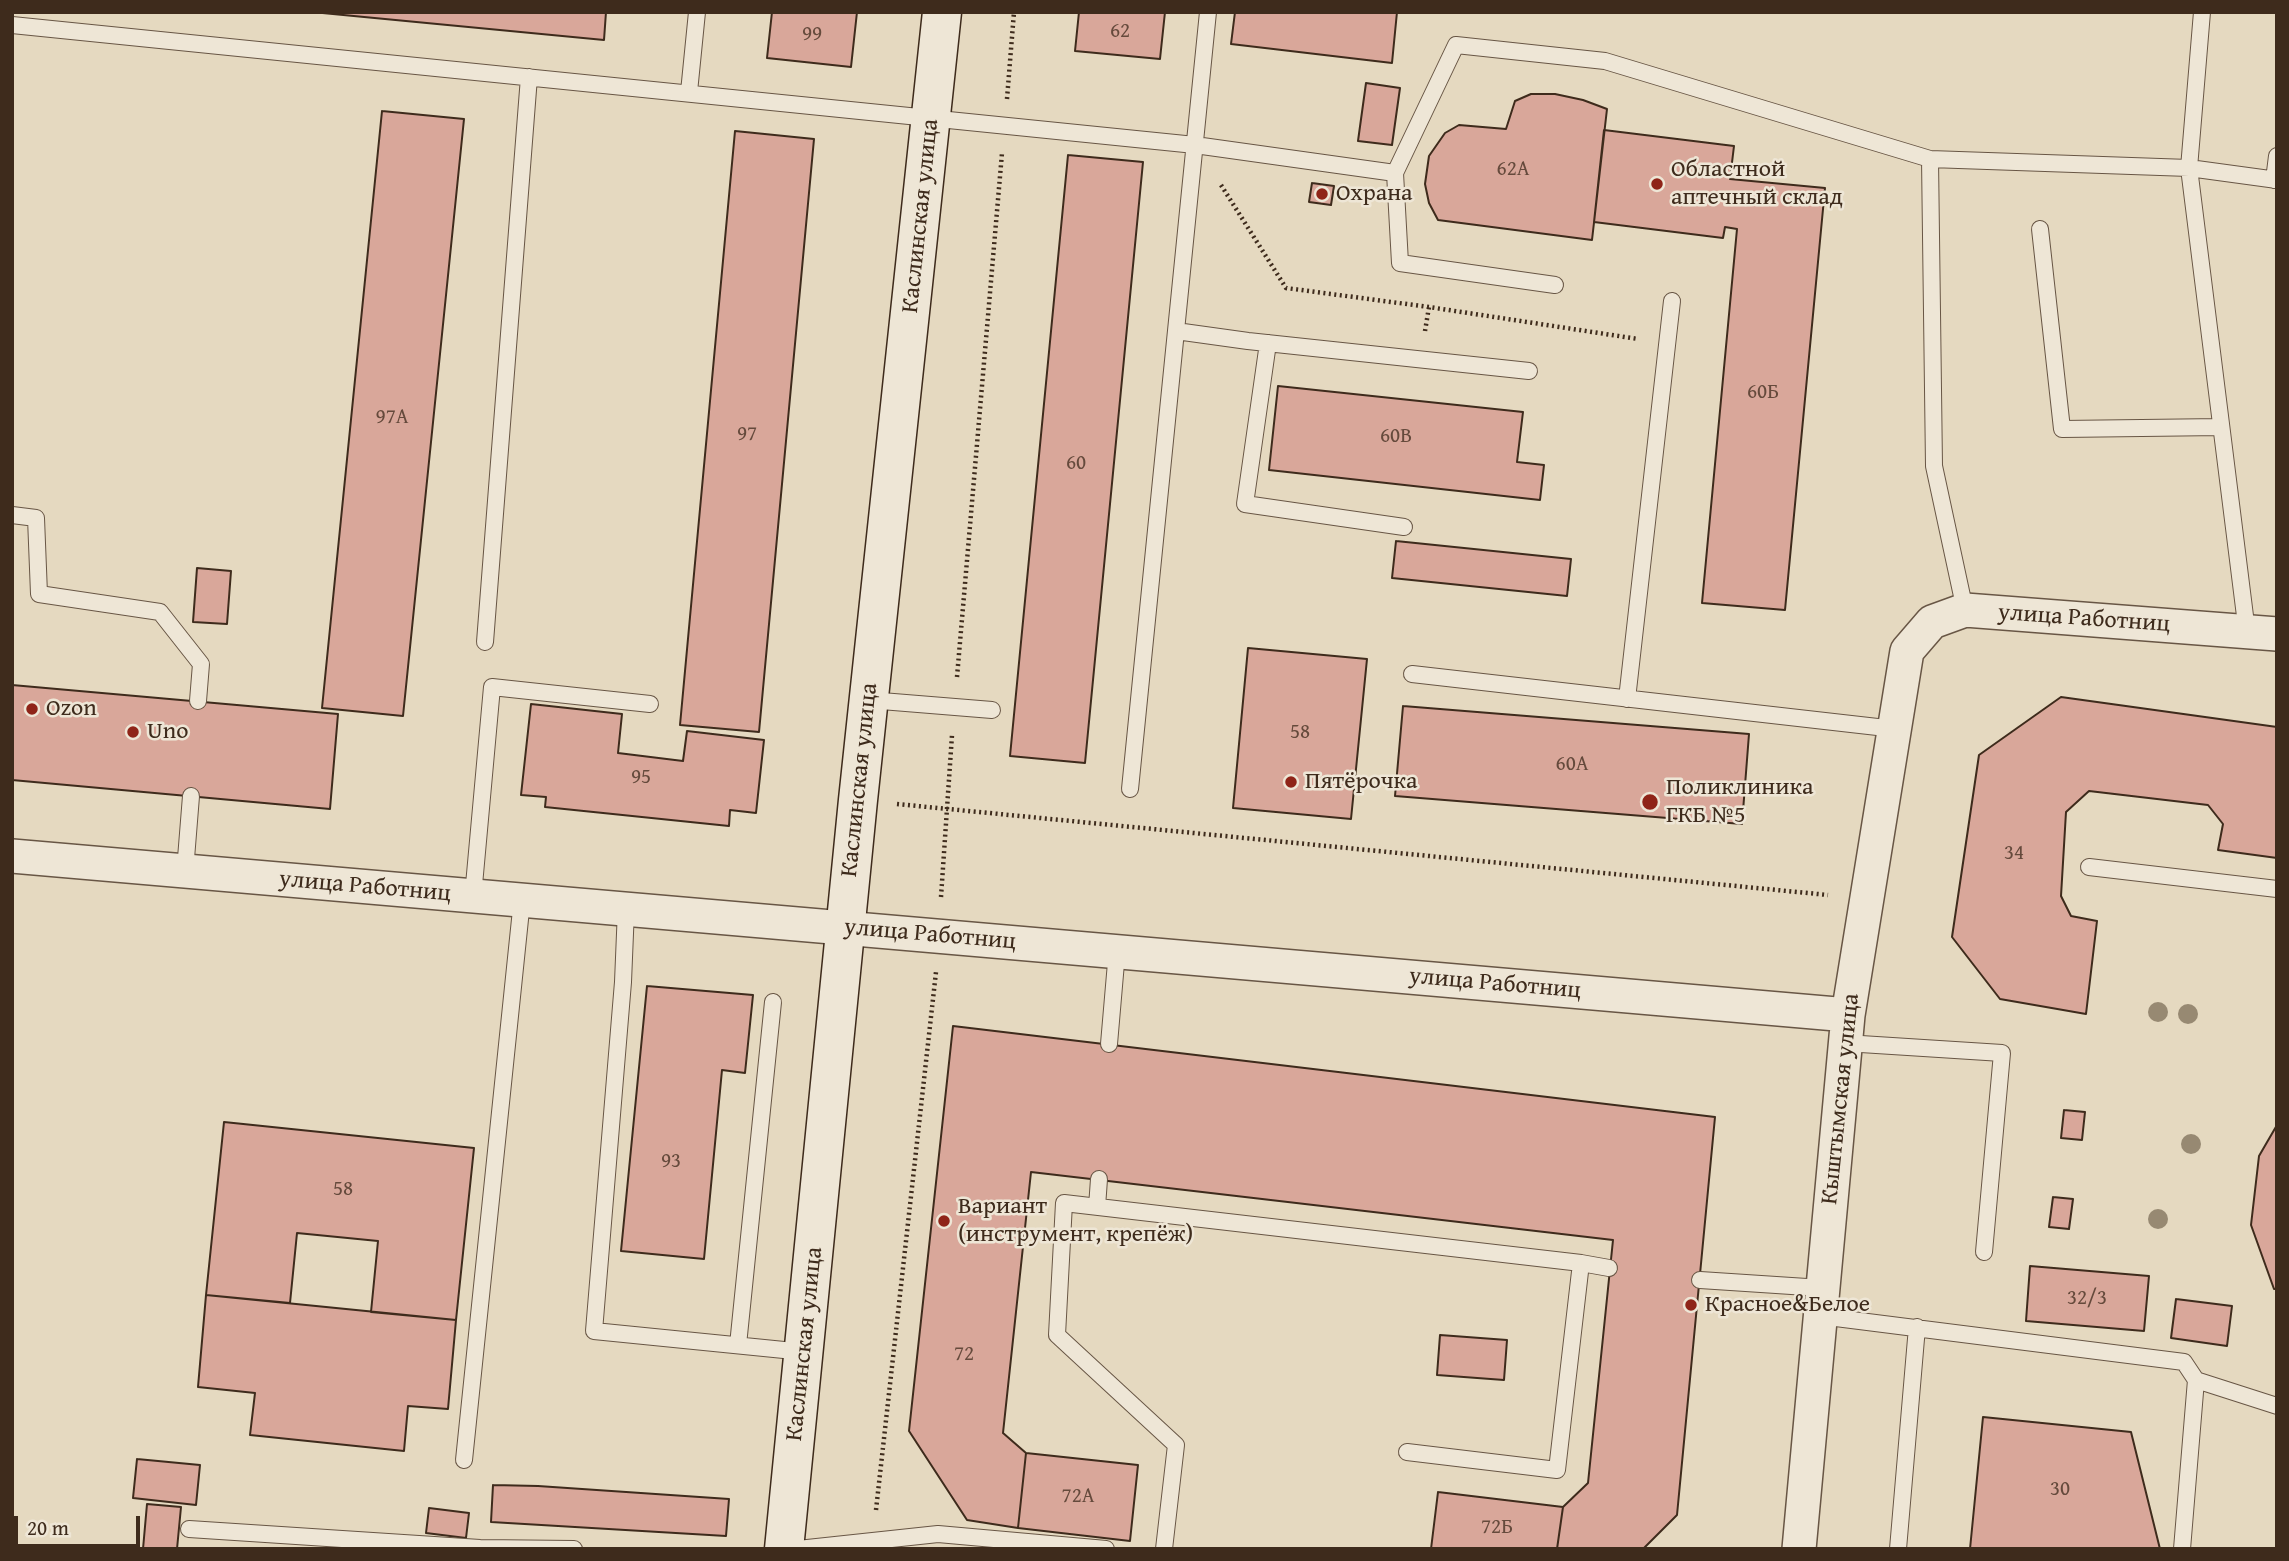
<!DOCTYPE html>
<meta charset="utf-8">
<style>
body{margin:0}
#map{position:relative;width:2289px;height:1561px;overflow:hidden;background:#e5d9c0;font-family:"Gentium Book Plus",serif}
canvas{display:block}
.frame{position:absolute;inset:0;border:14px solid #3e2b1c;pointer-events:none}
.scale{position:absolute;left:14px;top:1516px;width:126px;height:32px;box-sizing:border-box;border:4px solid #3e2b1c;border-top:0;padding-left:9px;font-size:21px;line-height:24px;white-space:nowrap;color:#3e2b1c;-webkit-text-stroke:5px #eee6d6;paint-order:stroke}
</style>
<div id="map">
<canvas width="2289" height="1561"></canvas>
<div class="frame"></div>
<div class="scale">20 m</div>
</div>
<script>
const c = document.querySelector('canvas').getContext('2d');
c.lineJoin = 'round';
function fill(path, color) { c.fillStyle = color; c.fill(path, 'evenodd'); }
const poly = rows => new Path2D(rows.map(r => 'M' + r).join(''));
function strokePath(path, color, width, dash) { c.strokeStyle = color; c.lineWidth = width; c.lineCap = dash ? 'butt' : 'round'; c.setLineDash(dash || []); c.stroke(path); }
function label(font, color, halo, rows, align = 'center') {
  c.font = font + ' "Gentium Book Plus",serif'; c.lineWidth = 5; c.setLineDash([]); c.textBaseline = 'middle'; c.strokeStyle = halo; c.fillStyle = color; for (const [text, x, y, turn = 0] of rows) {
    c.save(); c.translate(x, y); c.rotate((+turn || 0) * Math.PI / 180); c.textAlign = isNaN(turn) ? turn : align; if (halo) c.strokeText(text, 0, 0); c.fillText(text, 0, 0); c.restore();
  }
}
const building = poly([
 [312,12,606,12,604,40,312,12],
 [772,12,857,12,851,67,767,58,772,12],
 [1079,12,1165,12,1160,59,1075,51,1079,12],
 [1235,12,1397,12,1392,63,1231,44,1235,12],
 [1366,83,1400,88,1392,145,1358,141,1366,83],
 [1531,94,1555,94,1583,100,1607,109,1592,240,1438,220,1429,203,1425,184,1429,156,1445,133,1459,125,1506,129,1515,101,1531,94],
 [382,111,464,119,403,716,322,708,382,111],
 [1604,130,1734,146,1730,179,1825,188,1785,610,1702,603,1737,229,1725,227,1723,238,1594,222,1604,130],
 [735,131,814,139,759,732,680,725,735,131],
 [1068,155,1143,162,1085,763,1010,756,1068,155],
 [1312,183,1334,186,1331,205,1309,202,1312,183],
 [1278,386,1523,412,1517,462,1544,465,1540,500,1269,470,1278,386],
 [1396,541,1571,559,1567,596,1392,578,1396,541],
 [197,568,231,571,227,624,193,622,197,568],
 [1248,648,1367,659,1351,819,1233,808,1248,648],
 [12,685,338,714,330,809,12,780,12,685],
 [2061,697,2277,727,2277,858,2218,850,2223,824,2208,805,2089,791,2066,812,2061,896,2071,916,2097,921,2086,1014,2000,999,1952,937,1979,755,2061,697],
 [531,704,622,714,618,753,683,761,687,731,764,740,756,813,730,810,729,826,545,807,546,797,521,795,531,704],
 [1403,706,1749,734,1742,824,1395,796,1403,706],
 [647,986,753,995,745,1073,722,1070,704,1259,621,1251,647,986],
 [953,1026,1715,1117,1677,1515,1643,1549,1557,1549,1563,1507,1588,1483,1613,1240,1031,1172,1003,1433,1026,1453,1018,1528,967,1520,909,1431,953,1026],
 [2064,1110,2085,1112,2082,1140,2061,1138,2064,1110],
 [224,1122,474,1148,456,1320,371,1312,378,1241,297,1233,290,1303,206,1295,224,1122],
 [2277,1125,2277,1289,2274,1289,2251,1225,2259,1156,2277,1125],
 [2053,1197,2073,1199,2069,1229,2049,1227,2053,1197],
 [2030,1266,2149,1276,2144,1331,2026,1321,2030,1266],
 [206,1295,456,1320,448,1409,408,1406,404,1451,250,1435,255,1393,198,1387,206,1295],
 [2176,1299,2232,1306,2227,1346,2171,1338,2176,1299],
 [1440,1335,1507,1340,1504,1380,1437,1375,1440,1335],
 [1983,1417,2131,1432,2160,1549,1970,1549,1983,1417],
 [1026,1453,1138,1465,1130,1541,1018,1528,1026,1453],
 [137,1459,200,1465,196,1505,133,1498,137,1459],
 [493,1485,538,1486,729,1499,726,1536,491,1522,493,1485],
 [1438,1492,1563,1507,1557,1549,1431,1549,1438,1492],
 [147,1504,181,1507,177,1549,143,1549,147,1504],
 [429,1508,469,1513,466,1538,426,1533,429,1508]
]);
const path = poly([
 [1007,99,1014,12],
 [1221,185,1286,288,1429,307,1638,339],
 [1425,331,1429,307],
 [957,677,1002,153],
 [897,804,1828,895],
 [941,897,952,735],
 [876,1510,936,972]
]);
const lane = poly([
 [12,25,1195,145,1395,173],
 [689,92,697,12],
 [2274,180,2277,156],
 [2040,229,2062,429,2221,427],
 [1555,285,1400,263,1395,173,1456,45,1605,61,1930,159],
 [1176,331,1248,341,1529,371],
 [1268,343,1245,504,1404,527],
 [12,515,36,518,39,594,160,612,201,664,198,701],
 [1965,610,1934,466,1930,159,2189,168,2202,12],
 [2247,632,2189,168,2277,180],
 [485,642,529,77],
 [1412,674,1895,729],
 [1627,699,1672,301],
 [869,700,992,710],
 [1130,789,1208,12],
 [2089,867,2277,889],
 [185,871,191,796],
 [473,896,492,687,650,704],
 [626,909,623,982,594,1331,804,1352],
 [1845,1043,2002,1053,1984,1252],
 [1109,1044,1117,951],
 [1097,1207,1099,1179],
 [1581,1263,1609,1268],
 [1700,1280,1822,1288],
 [1820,1316,2184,1362,2196,1380,2182,1549],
 [738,1345,773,1002],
 [2196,1380,2277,1406],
 [464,1460,522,900],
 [189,1529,480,1548,574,1549],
 [798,1549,938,1534,1106,1549],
 [1164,1549,1176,1445,1057,1335,1064,1203,1581,1263,1557,1470,1407,1452],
 [1898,1549,1917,1327]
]);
const street = poly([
 [12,856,1848,1015],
 [1799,1549,1848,1015,1907,651,1932,622,1965,610,2277,634]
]);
const secondary = poly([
 [784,1549,858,800,942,12]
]);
const trees = [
 [2158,1012],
 [2188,1014],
 [2191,1144],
 [2158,1219]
];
const markers = [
 [1657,184,7,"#8f2418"],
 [1322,194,7,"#8f2418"],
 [32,709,7,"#8f2418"],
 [133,732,7,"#8f2418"],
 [1291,782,7,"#8f2418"],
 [1650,802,9,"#8f2418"],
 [944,1221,7,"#8f2418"],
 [1691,1305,7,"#8f2418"]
];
const numberNames = [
 ["62",1120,32],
 ["99",812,35],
 ["62А",1513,170],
 ["60Б",1763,393],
 ["97А",392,418],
 ["97",747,435],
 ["60В",1396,437],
 ["60",1076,464],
 ["58",1300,733],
 ["60А",1572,765],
 ["95",641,778],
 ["34",2014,854],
 ["93",671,1162],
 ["58",343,1190],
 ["32/3",2087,1299],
 ["72",964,1355],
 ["30",2060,1490],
 ["72А",1078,1497],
 ["72Б",1497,1528]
];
const poiNames = [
 ["Областной",1671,170],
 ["аптечный склад",1671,198],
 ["Охрана",1336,194],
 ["Ozon",46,709],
 ["Uno",147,732],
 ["Пятёрочка",1305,782],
 ["Поликлиника",1666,788],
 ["ГКБ №5",1666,816],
 ["Вариант",958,1207],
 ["(инструмент, крепёж)",958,1235],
 ["Красное&Белое",1705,1305]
];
const streetNames = [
 ["Каслинская улица",921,216,-84],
 ["улица Работниц",2084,619,4],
 ["Каслинская улица",860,780,-84],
 ["улица Работниц",365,887,5],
 ["улица Работниц",930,935,5],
 ["улица Работниц",1495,984,5],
 ["Кыштымская улица",1841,1099,-84],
 ["Каслинская улица",805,1344,-84]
];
fill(building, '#d9a79a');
strokePath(building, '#3e2b1c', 2);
strokePath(lane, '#685645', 18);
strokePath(street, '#685645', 36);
strokePath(secondary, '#3e2b1c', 41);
strokePath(path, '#3e2b1c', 4.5, [2, 3.5]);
strokePath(lane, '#eee6d6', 16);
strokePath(street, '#eee6d6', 33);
strokePath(secondary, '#eee6d6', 38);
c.fillStyle = '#978972';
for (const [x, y] of trees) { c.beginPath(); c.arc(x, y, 10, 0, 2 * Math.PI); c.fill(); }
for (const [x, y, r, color] of markers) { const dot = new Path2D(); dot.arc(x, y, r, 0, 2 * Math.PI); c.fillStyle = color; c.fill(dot); strokePath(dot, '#eee6d6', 2.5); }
label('21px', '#654a3c', null, numberNames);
label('24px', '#3e2b1c', '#eee6d6', poiNames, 'left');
label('24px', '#3e2b1c', '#eee6d6', streetNames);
</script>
